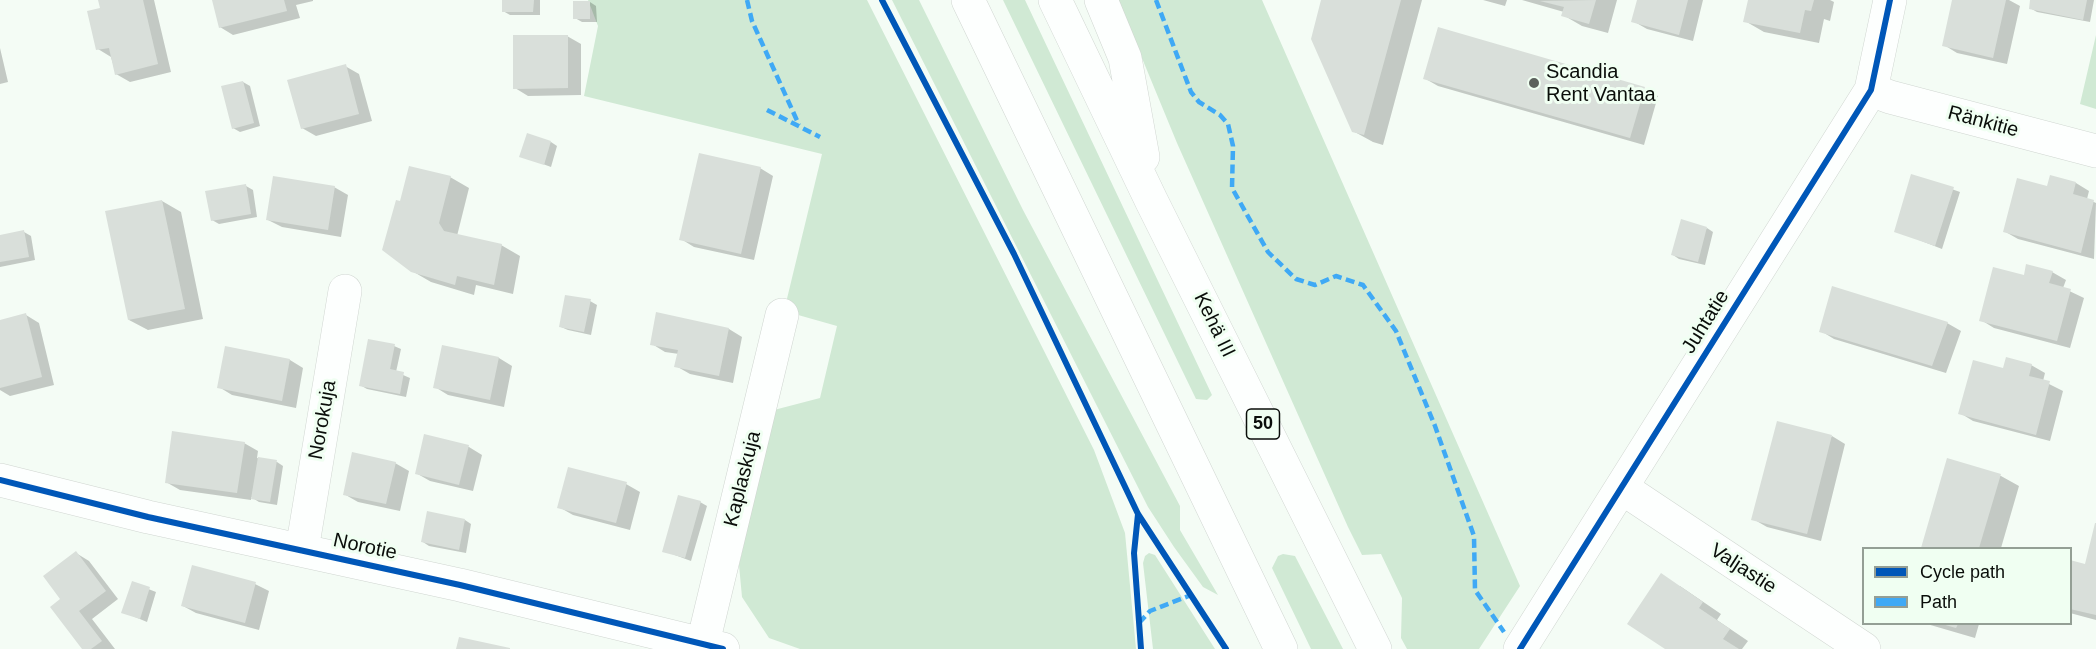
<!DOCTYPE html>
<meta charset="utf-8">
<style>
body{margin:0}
#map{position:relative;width:2096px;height:649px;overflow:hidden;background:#f4fcf5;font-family:Arial,sans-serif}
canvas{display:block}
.legend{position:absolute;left:1862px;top:547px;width:210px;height:78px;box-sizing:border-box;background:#f0fff2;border:2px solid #949f95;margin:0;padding:8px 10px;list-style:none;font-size:18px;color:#0a0e0a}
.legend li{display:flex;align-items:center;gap:12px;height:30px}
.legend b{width:30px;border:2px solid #949f95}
</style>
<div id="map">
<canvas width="2096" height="649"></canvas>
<ul class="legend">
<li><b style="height:8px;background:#0057b8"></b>Cycle path</li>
<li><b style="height:8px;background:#3fa9f5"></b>Path</li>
</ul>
</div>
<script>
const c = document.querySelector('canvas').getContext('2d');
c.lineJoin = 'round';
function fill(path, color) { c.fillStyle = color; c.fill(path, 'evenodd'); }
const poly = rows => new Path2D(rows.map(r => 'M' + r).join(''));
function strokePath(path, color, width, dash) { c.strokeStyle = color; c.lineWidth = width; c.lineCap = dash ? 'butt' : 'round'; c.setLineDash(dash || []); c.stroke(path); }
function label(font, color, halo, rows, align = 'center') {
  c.font = font + ' Arial,sans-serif'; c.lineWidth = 6; c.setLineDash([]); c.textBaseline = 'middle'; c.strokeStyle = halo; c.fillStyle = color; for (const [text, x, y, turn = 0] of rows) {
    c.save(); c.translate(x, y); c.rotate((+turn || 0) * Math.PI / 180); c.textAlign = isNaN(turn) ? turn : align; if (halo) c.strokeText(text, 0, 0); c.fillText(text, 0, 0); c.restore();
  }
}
const green = poly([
 [588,0,867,0,1094,450,1125,533,1136,649,800,649,769,638,742,597,739,565,774,410,820,398,837,326,784,311,822,154,584,96,598,26],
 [892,0,919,0,1023,210,1180,506,1180,530,1218,595,1203,587,1174,547,1148,507],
 [1003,0,1025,0,1212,395,1207,400,1196,399],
 [1118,0,1262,0,1520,586,1479,649,1407,649,1401,638,1402,598,1381,554,1362,555,1348,527,1177,143],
 [2096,35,2096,109,2080,104],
 [1149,553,1155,555,1215,649,1153,649,1143,563,1145,556],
 [1283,554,1295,556,1343,649,1311,649,1272,568,1278,556]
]);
const shadow = poly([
 [99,0,154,0,171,72,130,82,116,74,111,57,98,49,102,10],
 [213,0,313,0,313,1,296,5,300,18,233,35,220,27],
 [504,0,540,0,540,15,510,15,503,11],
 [1323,0,1422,0,1383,145,1373,142,1353,131],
 [1483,0,1507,0,1505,6],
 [1522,0,1617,0,1608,33,1582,26,1563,15,1564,12],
 [1639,0,1703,0,1693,41,1647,29,1633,21],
 [1749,0,1830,0,1834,2,1830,21,1824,19,1819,43,1764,32,1745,21],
 [1954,0,2009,0,2020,6,2007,64,1957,53,1944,45],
 [2032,0,2094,0,2090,22,2037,12,2030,8],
 [590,2,596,6,597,22,582,22,575,18],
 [567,36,581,44,581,95,528,96,515,88],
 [0,48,8,82,0,84],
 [345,66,359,74,372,121,316,136,302,128],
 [1424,78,1644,89,1658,96,1644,145,1438,86],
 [243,82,250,86,260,126,240,132,233,128],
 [551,142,557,146,551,167,521,156],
 [760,168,773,176,754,260,694,247,681,239],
 [1912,175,1960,192,1942,249,1896,231],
 [450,177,469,188,457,236,501,245,520,256,513,294,476,285,474,295,431,282,412,271,401,203],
 [2076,183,2089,191,2087,199,2096,203,2094,259,2018,239,2004,231,2048,188],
 [246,186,253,190,257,217,219,224,212,220],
 [334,187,348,195,341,237,282,227,268,220],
 [162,201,181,212,203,319,148,330,129,320],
 [1707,228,1713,232,1705,265,1679,259,1673,255],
 [24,232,31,236,35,260,0,267,0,237],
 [2052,272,2066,280,2063,288,2084,298,2070,348,1994,328,1981,320,2025,277],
 [590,301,597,305,591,335,568,330,561,327],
 [26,315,39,323,54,385,10,396,0,390,0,321],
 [1947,323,1961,331,1946,373,1834,339,1821,331],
 [729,329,742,337,733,383,690,374,676,366,679,354,665,352,652,344],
 [394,346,401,349,396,372,410,378,406,397,367,389,360,385],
 [444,346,499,358,512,366,504,407,448,395,435,387],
 [226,348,290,360,303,368,296,408,232,395,219,387],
 [2031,365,2045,373,2043,381,2063,391,2050,441,1973,421,1960,413,2004,370],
 [425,436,469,447,482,455,473,491,430,481,416,473],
 [1832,436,1845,444,1821,541,1767,527,1753,519],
 [244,443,258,451,257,458,277,462,283,466,277,505,259,502,251,497,251,500,180,490,166,482],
 [1948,460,2001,476,2019,486,2001,548,1922,548],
 [395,463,409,471,400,511,358,502,344,494],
 [626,484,640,492,630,530,573,515,559,507],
 [700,502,707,506,691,561,664,551],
 [465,520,471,524,466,553,429,546,423,542],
 [2096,526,2096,620,2070,613,2070,562,2086,566],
 [76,553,89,561,118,599,92,619,115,649,84,649,62,599],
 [133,583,156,592,147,622,123,612],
 [255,584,269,591,259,630,196,613,183,606],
 [1680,586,1721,614,1717,620,1748,641,1742,649,1667,649],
 [1927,624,1979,624,1975,638]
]);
const building = poly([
 [98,0,143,0,158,64,115,75,109,48,96,50,87,11,100,8],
 [212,0,284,0,287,11,219,28],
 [502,0,534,0,533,12,502,12],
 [1321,0,1401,0,1364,135,1352,132,1311,39],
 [1596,0,1589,24,1561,16,1564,7,1540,1],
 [1637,0,1688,0,1679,35,1631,22],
 [1748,0,1814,0,1811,11,1805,10,1800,33,1743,22],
 [1952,0,2006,0,1993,58,1942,46],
 [2030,0,2087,0,2083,20,2029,9],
 [573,1,590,1,590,19,573,19],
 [1438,27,1645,87,1630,138,1423,79],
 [513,35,568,35,568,88,513,89],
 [346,64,359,114,301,129,287,80],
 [243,81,254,123,232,129,221,86],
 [527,133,551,141,544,165,519,157],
 [699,153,761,167,741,254,679,240],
 [409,166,451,176,439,223,444,231,502,244,494,285,457,276,455,285,411,272,382,250,396,200,400,201],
 [1911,174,1954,187,1935,246,1894,232],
 [2050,175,2076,182,2073,194,2094,200,2081,253,2003,232,2017,178,2047,186],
 [273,176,335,186,328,230,266,220],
 [246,184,251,214,211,221,205,191],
 [162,200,185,309,128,320,105,211],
 [1681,219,1707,227,1698,262,1671,255],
 [24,230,29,257,0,262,0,235],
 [2026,264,2053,271,2049,283,2071,289,2057,341,1979,321,1993,267,2024,275],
 [1832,286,1948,322,1932,366,1819,332],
 [565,295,591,299,584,332,559,327],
 [656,312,729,328,719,376,674,367,678,350,650,345],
 [26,313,42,377,0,388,0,320],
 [368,339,395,344,390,369,404,372,400,394,359,386],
 [442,345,499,357,490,400,433,388],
 [225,346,290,359,282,401,217,388],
 [2006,357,2032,364,2029,376,2050,381,2036,435,1958,414,1973,360,2003,368],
 [1777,421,1832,435,1807,534,1751,520],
 [172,431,245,442,237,493,165,483],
 [424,434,469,445,459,485,415,474],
 [352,452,396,462,386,504,343,495],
 [258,457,277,460,270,502,251,499],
 [1947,458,2001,474,1979,548,1921,548],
 [568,467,627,482,616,523,557,508],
 [678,495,701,501,685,558,662,552],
 [427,511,465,519,459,550,421,542],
 [2095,523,2096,523,2096,615,2070,609,2070,560,2085,564],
 [76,551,106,591,79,611,102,641,91,649,82,649,50,607,60,599,43,576],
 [192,565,256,582,245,623,181,606],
 [1661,573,1703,602,1699,608,1730,629,1723,639,1739,649,1665,649,1627,624],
 [132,581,150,587,140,619,121,613],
 [1942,624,1958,624,1956,628],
 [459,637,510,648,510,649,456,649]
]);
const minor = poly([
 [1871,90,1890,97,2096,151],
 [0,480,148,517,460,585,723,649],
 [1622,488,1864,649],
 [302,550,345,291],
 [703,643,782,315],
 [1520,649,1871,90,1890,0]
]);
const highway = poly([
 [968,0,1281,649],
 [1055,0,1151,200,1375,649],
 [1101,0,1125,58,1143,157]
]);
const quiet = poly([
 [747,0,752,21,799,125],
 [1156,0,1191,92,1199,102,1220,115,1228,124,1233,146,1232,188,1268,252,1296,279,1315,285,1336,276,1363,285,1396,331,1435,426,1474,536,1475,590,1504,632],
 [767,110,820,137],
 [1139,623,1150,611,1191,595]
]);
const cycleway = poly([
 [882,0,1014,254,1138,514,1226,649],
 [0,480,148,517,460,585,723,649],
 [1138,514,1134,553,1141,649],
 [1520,649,1871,90,1890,0]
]);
const markers = [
 [1534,83,6,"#5c615c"]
];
const shields = [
 [1263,424,33]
];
const shieldNames = [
 ["50",1263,424]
];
const poiNames = [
 ["Scandia",1546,72],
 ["Rent Vantaa",1546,95]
];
const streetNames = [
 ["Ränkitie",1983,122,15],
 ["Juhtatie",1706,322,-58],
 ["Kehä III",1214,325,64],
 ["Norokuja",323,420,-80],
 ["Kaplaskuja",743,479,-76],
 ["Norotie",365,547,12],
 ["Valjastie",1743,569,33]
];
fill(green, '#d0e9d4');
fill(shadow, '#0003');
fill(building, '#d9dfda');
strokePath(minor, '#d0d6d1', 34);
strokePath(highway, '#d0d6d1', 34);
strokePath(minor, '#fdfffe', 33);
strokePath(highway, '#fdfffe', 33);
strokePath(quiet, '#3fa9f5', 4.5, [9, 4.5]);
strokePath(cycleway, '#0057b8', 6);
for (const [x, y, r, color] of markers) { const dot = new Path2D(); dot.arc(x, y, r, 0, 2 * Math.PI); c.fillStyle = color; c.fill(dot); strokePath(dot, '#f0fff2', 2); }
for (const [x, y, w] of shields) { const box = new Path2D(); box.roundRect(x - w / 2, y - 15, w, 30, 4.5); c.fillStyle = '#f0fff2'; c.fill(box); strokePath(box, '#0a0e0a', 1.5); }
label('bold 18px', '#0a0e0a', null, shieldNames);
label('20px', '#0a0e0a', '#f0fff2', poiNames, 'left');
label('20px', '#0a0e0a', '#f0fff2', streetNames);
</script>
